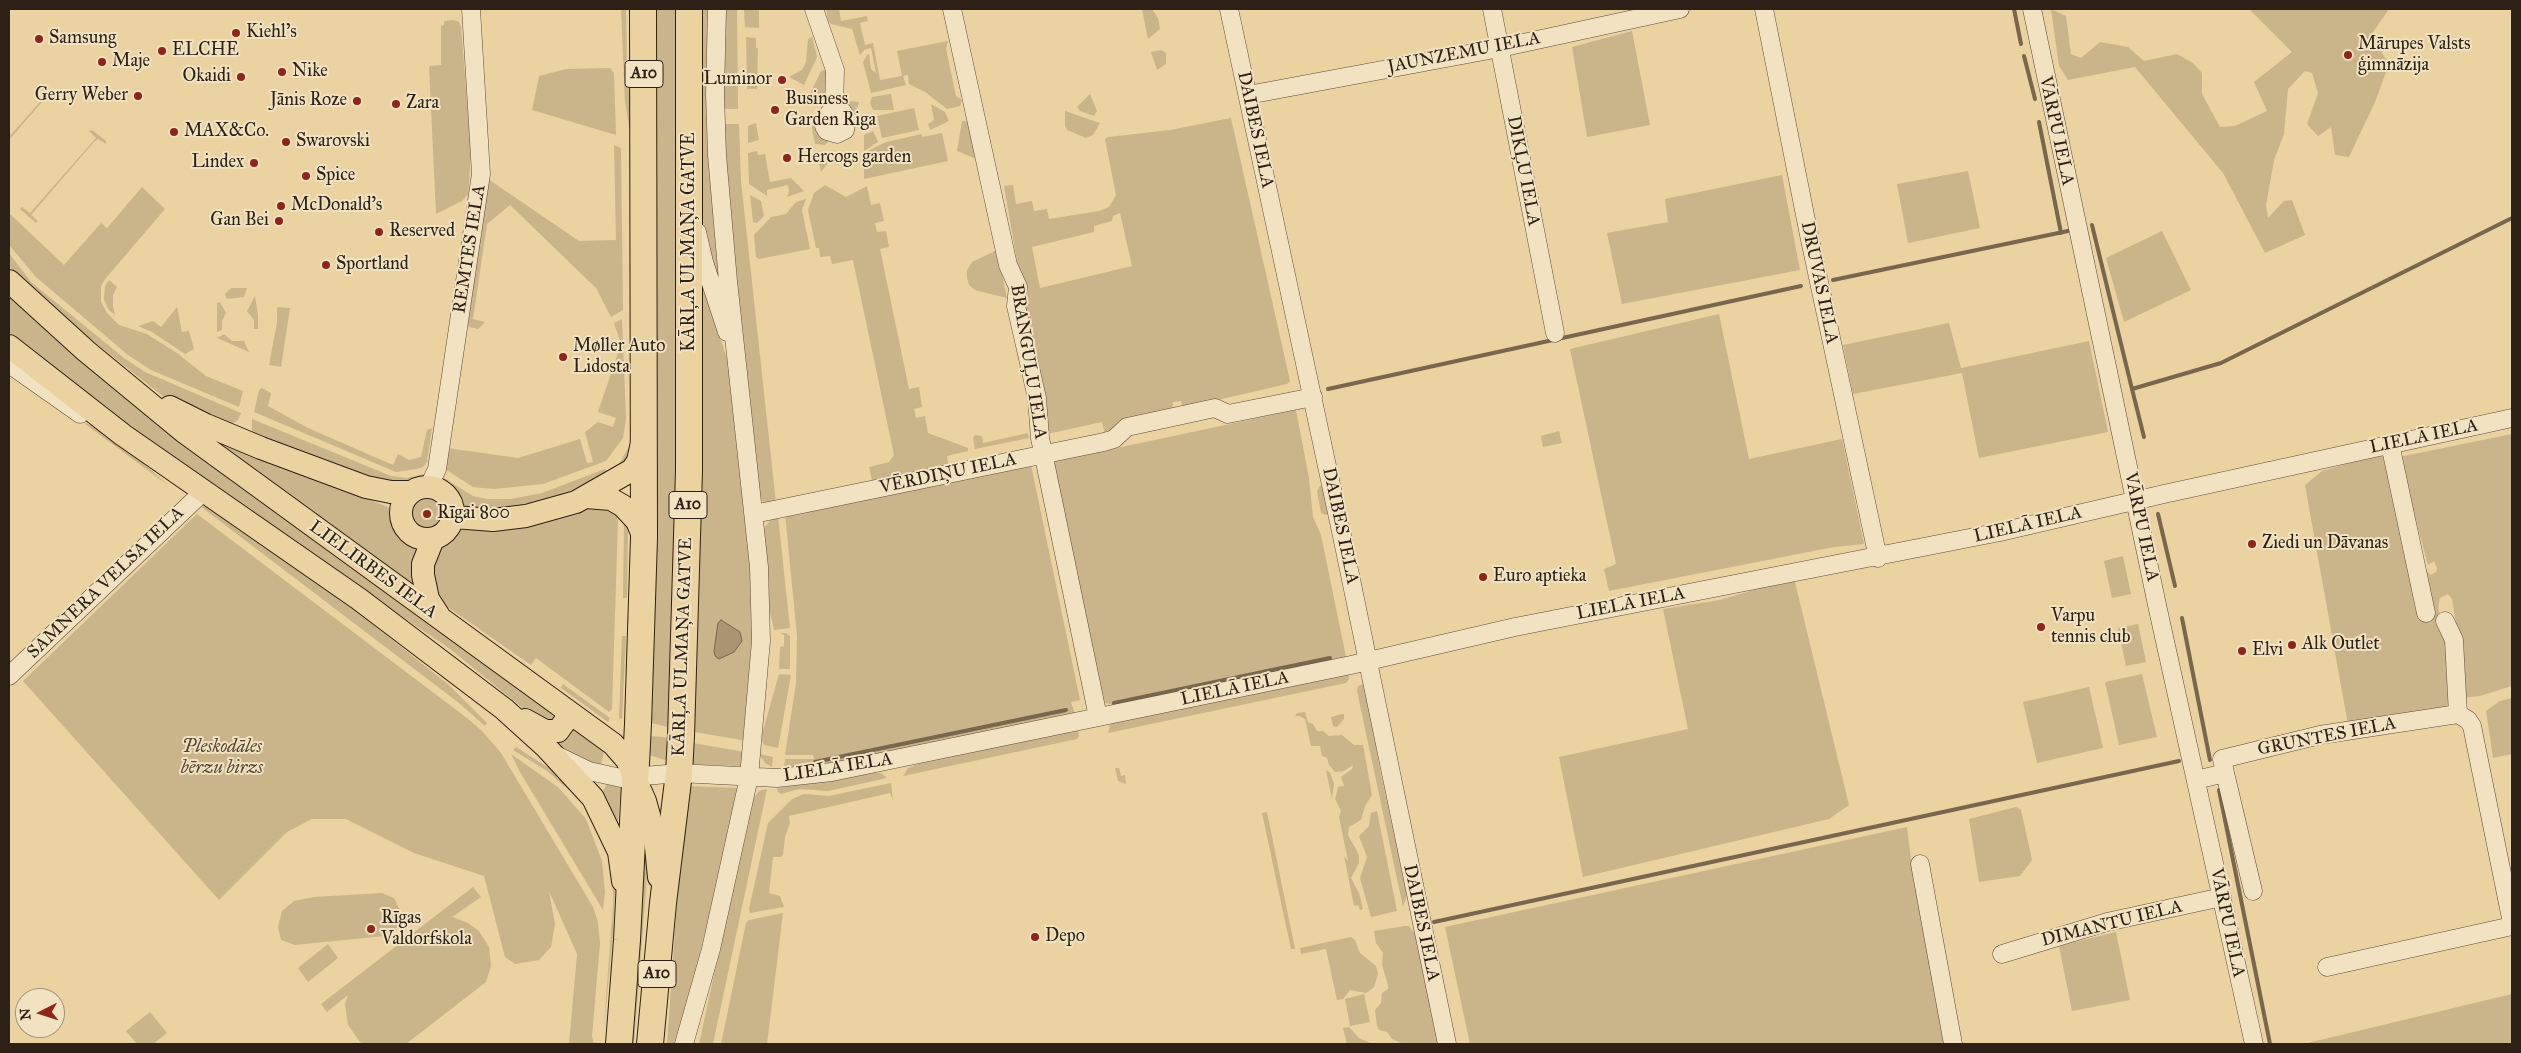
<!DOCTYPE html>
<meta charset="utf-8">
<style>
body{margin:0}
#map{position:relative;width:2521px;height:1053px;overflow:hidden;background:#ead2a1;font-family:"IM FELL Great Primer",serif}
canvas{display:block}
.frame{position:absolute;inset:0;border:10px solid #2d2016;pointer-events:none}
.north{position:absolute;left:15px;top:988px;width:50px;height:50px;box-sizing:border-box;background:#f1e2c2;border:1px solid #a3947d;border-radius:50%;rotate:265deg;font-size:14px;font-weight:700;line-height:20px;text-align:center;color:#2d2016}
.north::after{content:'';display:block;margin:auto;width:18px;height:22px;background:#8f2418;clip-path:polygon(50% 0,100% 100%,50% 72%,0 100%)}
</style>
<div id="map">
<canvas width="2521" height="1053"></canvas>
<div class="frame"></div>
<div class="north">N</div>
</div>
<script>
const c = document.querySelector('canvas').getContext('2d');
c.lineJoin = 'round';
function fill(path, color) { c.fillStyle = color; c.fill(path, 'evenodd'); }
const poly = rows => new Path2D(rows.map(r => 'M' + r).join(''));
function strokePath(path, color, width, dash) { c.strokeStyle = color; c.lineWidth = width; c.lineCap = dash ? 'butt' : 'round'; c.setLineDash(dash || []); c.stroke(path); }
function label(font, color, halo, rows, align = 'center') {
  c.font = font + ' "IM FELL Great Primer",serif'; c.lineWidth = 4; c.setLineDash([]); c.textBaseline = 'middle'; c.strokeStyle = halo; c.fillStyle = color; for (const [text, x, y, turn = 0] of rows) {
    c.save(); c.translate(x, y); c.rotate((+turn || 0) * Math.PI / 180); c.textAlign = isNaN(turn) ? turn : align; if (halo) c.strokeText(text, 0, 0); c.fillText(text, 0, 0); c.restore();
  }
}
const green = poly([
 [621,9,626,9,627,74,633,125,633,457,618,466,632,441,630,131,625,102],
 [654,9,678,9,683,353,672,728,651,723,656,479],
 [698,9,711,9,724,303,709,264,701,220],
 [724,9,737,9,738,109,723,109],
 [744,9,759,9,759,28,745,27],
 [826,9,839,9,841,21,867,16,868,21,860,23,865,45,873,43,880,80,902,76,897,51,948,41,946,49,956,96,962,100,960,106,947,109,925,92,909,84,908,75,903,76,906,85,871,93,863,62,867,55,869,54,871,69,876,73,871,48,864,50,860,55,852,29,831,24,828,21],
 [1142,9,1152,9,1158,18,1160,29,1148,39],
 [2051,9,2066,16,2071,54,2081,58,2100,42,2128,47,2144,61,2177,54,2193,63,2202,73,2202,94,2220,127,2235,126,2267,111,2254,82,2292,52,2249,9,2389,9,2371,35,2389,64,2375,102,2349,157,2335,155,2331,127,2318,136,2307,124,2318,93,2312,73,2305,71,2288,89,2284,134,2274,160,2266,205,2268,218,2284,201,2292,200,2305,235,2265,253,2223,173,2135,67,2068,80,2059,66],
 [453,20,459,22,461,27,471,152,469,184,468,194,462,201,436,214,429,66,441,65,441,26,444,25,444,21],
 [1632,31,1650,125,1587,137,1572,47],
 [746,37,756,38,756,48,758,48,757,89,747,89],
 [812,37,817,57,804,85,789,77,802,70,806,62,808,39],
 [1161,50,1166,53,1166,64,1157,70,1151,52],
 [610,68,614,73,616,135,532,110,539,76,566,69],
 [827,69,825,102,818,104,809,96,821,71],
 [44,86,56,100,48,95,9,140,9,137,47,94,40,87],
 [891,94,894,110,873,110,870,103,872,97],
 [1090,94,1097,111,1094,116,1080,111,1077,107],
 [843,100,859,102,855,116,851,116,841,102],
 [931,104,945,112,949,121,930,130,928,124,934,120],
 [914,108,919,130,882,138,877,116],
 [1065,111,1100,123,1093,135,1086,138,1067,130,1065,126],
 [1231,118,1290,381,1287,384,1183,408,1181,401,1173,402,1172,410,1119,422,1112,434,1105,435,1102,422,1047,434,1004,186,1013,185,1016,204,1032,201,1034,211,1047,209,1049,219,1099,211,1109,207,1116,195,1105,139,1108,137,1170,130],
 [1120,213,1132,266,1040,288,1032,247,1094,232,1094,226,1112,221,1113,216],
 [813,121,817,122,829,138,829,141,825,145,815,144,811,123],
 [962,121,970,122,978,156,974,158,957,151],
 [756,123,759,140,748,143,748,126],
 [723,124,739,124,741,181,776,503,764,503,759,496,728,204],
 [92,130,106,141,106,144,98,139,94,142,31,215,38,221,36,223,20,209,22,207,30,213,96,138,89,131],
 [873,131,878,142,864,151,864,135],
 [942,133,948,161,864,179,864,153,886,142,922,134,922,137],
 [614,145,621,148,623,310,611,317,596,288,510,205,487,224,473,319,485,322,478,329,469,327,467,323,488,179,579,241,616,240],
 [757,151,758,155,765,154,770,182,791,178,804,191,787,197,789,191,788,185,767,190,767,196,749,184,748,153],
 [816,151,823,152,828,163,821,172],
 [1968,171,1980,228,1908,243,1897,184],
 [1782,175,1800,270,1622,304,1607,233,1668,222,1665,199],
 [825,185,846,197,867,186,871,205,880,203,884,221,875,223,877,232,886,231,889,247,880,249,909,389,919,387,922,407,914,409,916,418,925,416,928,433,968,448,968,451,947,456,948,464,872,480,869,467,889,462,894,455,853,260,832,264,830,256,820,257,819,248,816,248,808,210,814,193],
 [142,187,165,209,106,278,101,286,101,302,107,313,119,325,147,334,177,353,206,376,243,391,239,407,151,370,128,355,36,277,9,245,9,213,64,265,101,223,107,228],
 [750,195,761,201,764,216,757,223,753,222],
 [806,199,802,210,810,249,759,259,756,257,754,235,771,217,786,214,796,202],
 [2162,231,2191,290,2124,322,2106,258],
 [997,250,1007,298,975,290,969,285,967,278,967,270,972,262],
 [9,253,31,282,124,358,145,372,241,413,238,420,230,425,177,406,160,394,68,321,24,281,9,266],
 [696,264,732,374,748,522,754,621,747,741,689,731],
 [109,280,117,287,113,295,113,306,115,315,121,320,109,310,104,300,105,286],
 [231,288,247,288,244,297,227,299,225,294],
 [9,292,556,711,558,719,540,722,450,649,125,427,9,337],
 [255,296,258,315,258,329,254,329,254,320,247,311],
 [220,302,226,313,222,321,222,330,217,332,217,303],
 [177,307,182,332,189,331,194,349,185,354,152,332,138,326,153,321,161,327],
 [277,307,290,308,281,367,269,365,277,323],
 [1719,314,1749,459,1842,439,1864,544,1834,547,1609,591,1604,569,1616,564,1570,349],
 [622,319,626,418,623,438,606,461,543,484,494,489,473,487,445,469,447,448,518,458,580,439,587,463,593,462,585,432,598,422,613,427,616,418,598,412,621,344,614,323],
 [1949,323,1961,368,2089,341,2108,432,1979,458,1962,373,1853,394,1843,345],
 [224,334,232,341,244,341,249,352,217,338],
 [262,388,271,393,268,406,308,428,393,465,398,454,409,460,421,457,427,430,432,428,427,462,423,467,417,469,396,472,254,412,259,390],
 [1296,410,1309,478,1313,517,1321,535,1346,657,1117,705,1105,703,1051,462],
 [77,418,118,441,169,486],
 [252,419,391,476,406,478,424,474,423,480,399,489,257,437,252,432],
 [190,425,395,510,400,533,412,543,420,547,420,590],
 [1559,431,1562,443,1543,447,1541,436],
 [1028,433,1029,438,975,449,973,438,975,435,982,436,983,443],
 [2512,434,2512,686,2480,696,2463,698,2460,648,2452,599,2448,594,2440,598,2438,608,2448,637,2451,704,2448,709,2348,725,2305,485,2322,471,2385,453,2425,569,2431,575,2436,572,2437,568,2434,561,2428,565,2399,457],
 [1031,465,1080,700,1071,702,1075,714,849,763,784,767,785,759,814,759,813,755,785,755,796,683,797,636,785,514,796,514],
 [605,469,609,478,531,507,468,510,459,503,449,488,443,484,444,478,473,496,487,499,511,499,542,493],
 [1326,485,1332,514,1326,515,1321,513,1317,491,1320,486],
 '411 513a16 16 0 1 1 32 0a16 16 0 1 1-32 0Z',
 [596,503,615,513,618,520,612,709,609,712,536,658,531,665,439,601,430,588,437,547,459,530,479,529],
 [200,506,209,506,314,578,449,685,487,723,485,726,459,703],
 [197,514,467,718,482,731,501,753,593,907,598,922,600,943,592,1036,594,1044,569,1044,577,954,549,891,555,924,551,947,539,960,515,964,505,957,484,876,414,853,346,819,312,819,287,832,219,900,23,681],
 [778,516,790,628,774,630,768,603,764,528,773,517],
 [624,517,628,530,627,598,623,598],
 [2123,556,2131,594,2112,598,2104,561],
 [1794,578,1849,805,1829,819,1583,877,1559,757,1688,729,1663,609,1720,600],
 [2138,624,2146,662,2126,666,2118,628],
 [780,633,786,633,790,636,790,669,779,669,780,647,784,646,784,635],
 [622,636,626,636,622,719,619,718],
 [1349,673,1349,679,1346,683,1108,733,1110,725,1116,721],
 [779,674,791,675,778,748,764,745,761,738],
 [2142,674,2157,737,2119,745,2105,682],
 [1365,683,1379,765,1407,895,1403,907,1357,691,1358,686],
 [563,684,610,718,608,722,561,688],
 [2089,687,2103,748,2037,763,2023,702],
 [2512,698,2512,754,2493,758,2486,711,2500,701],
 [1305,712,1308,722,1313,724,1317,731,1323,731,1329,736,1342,735,1354,745,1363,745,1372,795,1365,806,1361,820,1349,827,1348,835,1359,855,1359,863,1351,878,1359,893,1363,909,1360,910,1358,905,1354,906,1344,856,1348,861,1339,817,1341,811,1335,799,1338,787,1344,786,1341,777,1352,769,1353,765,1344,771,1335,772,1329,765,1327,758,1322,756,1320,746,1311,746,1305,719,1299,716,1295,716,1297,713],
 [1342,714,1344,714,1344,719,1337,727,1333,726,1331,717],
 [574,725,604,750,601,767,567,751,554,740],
 [1078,728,1079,736,1077,739,903,776,908,768,918,764],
 [650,736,673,738,672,762,649,755],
 [687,742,745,752,743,766,687,764],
 [516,747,552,770,578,798,547,771,513,750],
 [511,754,558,787,586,819,602,861,605,892,603,910,520,772],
 [759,754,773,757,772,767,765,763],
 [1115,768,1119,768,1121,776,1125,775,1126,784,1118,781],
 [1326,770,1330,773,1334,784,1332,799],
 [873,773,881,773,887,778,828,791,799,789,781,794,778,792,777,788],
 [609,780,621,783,618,821,601,795],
 [891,783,893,801,890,793,789,816,790,823,785,837,783,855,781,857,773,857,769,893,780,896,784,907,750,913,749,909,768,823,792,799,804,794,829,796],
 [685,786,740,788,678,1044,667,1044],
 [767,789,713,1044,699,1044,752,800,759,791],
 [589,805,606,836,613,862,615,886,613,932,603,1039,613,905,613,873,604,837],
 [2016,807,2021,810,2032,860,2020,876,1979,882,1969,819],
 [1377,811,1397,911,1371,917,1360,878,1367,857,1359,836,1369,826,1371,813],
 [1267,812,1295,949,1291,949,1262,813],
 [645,813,648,864,634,1044,628,1044],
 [1907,827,1912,868,1944,1044,1470,1044,1445,927],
 [473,887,481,897,452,917,468,923,479,931,489,947,491,966,486,982,406,1044,363,1044,360,1042,348,1025,345,1004,348,995,327,1012,321,1004],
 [382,893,394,898,401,912,398,927,385,936,295,945,281,940,278,927,282,911,294,901,314,897],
 [783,913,767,1044,721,1044,746,923,749,920],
 [1405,926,1409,926,1415,934,1438,1044,1403,1044,1392,1039,1387,1032,1379,1030,1377,1026,1375,1010,1381,1003,1382,993,1388,989,1388,985,1382,965,1383,953,1376,943,1374,931],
 [2116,932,2130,1000,2072,1011,2059,946],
 [1351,937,1355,940,1360,953,1376,966,1378,974,1374,987,1369,991,1366,993,1350,990,1343,999,1337,1000,1326,949,1301,954,1300,948],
 [328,944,338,958,308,982,298,968],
 [1364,994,1370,1022,1350,1026,1345,999],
 [2512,994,2512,1044,2303,1044,2341,1035],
 [150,1012,167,1033,153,1044,137,1044,126,1031],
 [1349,1027,1359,1038,1372,1044,1347,1044,1343,1028]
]);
const water = poly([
 [721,620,740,632,742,641,734,652,719,659,715,656,714,651,718,623,721,620]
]);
const stream = poly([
 [2014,9,2021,44],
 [2024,56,2035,99],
 [2039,122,2061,233],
 [2092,225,2132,389],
 [1833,280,2068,231],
 [1328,389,1801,286],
 [2144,437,2132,389,2221,363,2512,218],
 [2158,514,2175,586],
 [2182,618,2210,760],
 [1114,703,1330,658],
 [815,762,1066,710],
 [2219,790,2270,1044],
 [1434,922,2179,761]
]);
const minor = poly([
 [814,9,835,70,834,107,825,119,824,126,827,131,837,134,845,130,847,119,842,111,834,107],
 [952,9,1008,265,1018,287,1016,306,1037,398,1040,438,1098,717],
 [1229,9,1342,536,1447,1044],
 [1492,9,1555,333],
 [1764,9,1809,235,1878,558],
 [2032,9,2157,605,2254,1044],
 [1248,95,1500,48,1680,9],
 [697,232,704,262,727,332],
 [9,364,80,414],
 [2390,444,2426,613],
 [429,486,437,469,481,174,471,9],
 [754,514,1104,442,1114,439,1127,427,1215,408,1228,414,1313,397],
 [2445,621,2454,640,2458,714],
 [9,676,203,492],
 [558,756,589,771,621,778,679,773,777,778,832,772,1351,665,1515,627,2000,532,2164,494,2512,418],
 [2225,773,2253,891],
 [2196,780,2225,773,2222,759,2320,735,2458,714,2468,720,2472,726,2512,923],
 [1920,864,1953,1044],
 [2002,954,2107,922,2222,897],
 [2327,967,2512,926],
 [684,1044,711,949,749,777,761,641,759,567,728,281,717,155,715,94,717,9]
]);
const major = poly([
 [9,281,86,351,183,431,613,744,627,760,645,801,655,837,659,877],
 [9,346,123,435,359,599,504,709,546,747,593,798,619,852,623,881],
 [170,407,206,425,261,448,366,487,391,492,411,492],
 '401 513a26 26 0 1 1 52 0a26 26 0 1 1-52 0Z',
 [586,497,611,499,623,506,637,521,644,538],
 [454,517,493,520,526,516,576,502,632,470,638,461,642,443],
 [433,539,423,564,423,575,428,599,439,616],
 [525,720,545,731,558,731,566,720,566,710]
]);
const highway = poly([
 [619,1044,627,940,638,724,644,538,643,9],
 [650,1044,663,903,679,773,681,736,689,470,689,9]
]);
const markers = [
 [236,33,5,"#8f2418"],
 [39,39,5,"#8f2418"],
 [162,51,5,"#8f2418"],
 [2348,55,5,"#8f2418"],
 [102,62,5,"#8f2418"],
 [282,72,5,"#8f2418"],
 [241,77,5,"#8f2418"],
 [782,80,5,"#8f2418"],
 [138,96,5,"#8f2418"],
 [357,101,5,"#8f2418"],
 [396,104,5,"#8f2418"],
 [775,110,5,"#8f2418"],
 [174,132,5,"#8f2418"],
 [286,142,5,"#8f2418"],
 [787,158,5,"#8f2418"],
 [254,163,5,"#8f2418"],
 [306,176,5,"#8f2418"],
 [281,206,5,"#8f2418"],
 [279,221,5,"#8f2418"],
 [379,232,5,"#8f2418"],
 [326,265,5,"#8f2418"],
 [563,357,5,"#8f2418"],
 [427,514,5,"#8f2418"],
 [2252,544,5,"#8f2418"],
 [1483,577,5,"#8f2418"],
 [2041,627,5,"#8f2418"],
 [2292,645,5,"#8f2418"],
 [2242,651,5,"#8f2418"],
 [371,929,5,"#8f2418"],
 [1035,937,5,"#8f2418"]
];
const shields = [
 [644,74,38],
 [688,505,38],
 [657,974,38]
];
const shieldNames = [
 ["A10",644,74],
 ["A10",688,505],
 ["A10",657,974]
];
const poiNames = [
 ["Kiehl's",246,33],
 ["Samsung",49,39],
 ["Mārupes Valsts",2358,45],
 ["ģimnāzija",2358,66],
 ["ELCHE",172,51],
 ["Maje",112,62],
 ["Nike",292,72],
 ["Okaidi",231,77,"right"],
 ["Luminor",772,80,"right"],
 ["Gerry Weber",128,96,"right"],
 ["Business",785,100],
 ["Garden Riga",785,121],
 ["Jānis Roze",347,101,"right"],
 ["Zara",406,104],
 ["MAX&Co.",184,132],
 ["Swarovski",296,142],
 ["Hercogs garden",797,158],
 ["Lindex",244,163,"right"],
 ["Spice",316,176],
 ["McDonald's",291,206],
 ["Gan Bei",269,221,"right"],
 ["Reserved",389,232],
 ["Sportland",336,265],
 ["Møller Auto",573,347],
 ["Lidosta",573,368],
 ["Rīgai 800",437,514],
 ["Ziedi un Dāvanas",2262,544],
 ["Euro aptieka",1493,577],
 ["Varpu",2051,617],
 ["tennis club",2051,638],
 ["Alk Outlet",2302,645],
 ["Elvi",2252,651],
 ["Rīgas",381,919],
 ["Valdorfskola",381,940],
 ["Depo",1045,937]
];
const streetNames = [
 ["JAUNZEMU IELA",1464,53,-11],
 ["DAIBES IELA",1255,130,78],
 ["VĀRPU IELA",2056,131,78],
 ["DIKĻU IELA",1523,171,79],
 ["KĀRĻA ULMAŅA GATVE",690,242,-90],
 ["REMTES IELA",470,249,-81],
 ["DRUVAS IELA",1819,283,78],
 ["BRANGUĻU IELA",1028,362,81],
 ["LIELĀ IELA",2424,437,-12],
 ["VĒRDIŅU IELA",948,474,-12],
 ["LIELĀ IELA",2028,525,-13],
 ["DAIBES IELA",1340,526,78],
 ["VĀRPU IELA",2141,527,78],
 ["LIELIRBES IELA",373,570,36],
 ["SAMNERA VELSA IELA",106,583,-44],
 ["LIELĀ IELA",1631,604,-11],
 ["KĀRĻA ULMAŅA GATVE",683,647,-88],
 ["LIELĀ IELA",1235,689,-12],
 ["GRUNTES IELA",2327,737,-11],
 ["LIELĀ IELA",838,768,-9],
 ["DAIBES IELA",1421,923,78],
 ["VĀRPU IELA",2227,923,78],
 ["DIMANTU IELA",2112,924,-14]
];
const parkNames = [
 ["Pleskodāles",222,748],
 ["bērzu birzs",222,769]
];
fill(green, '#cab489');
fill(water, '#aa9572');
strokePath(water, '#78664d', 1);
strokePath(stream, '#78664d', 4);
strokePath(minor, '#5c4c39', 19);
strokePath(major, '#2d2016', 24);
strokePath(highway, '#2d2016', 28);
strokePath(minor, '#f1e2c2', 18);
strokePath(major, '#ead2a1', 22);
strokePath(highway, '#ead2a1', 26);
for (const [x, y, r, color] of markers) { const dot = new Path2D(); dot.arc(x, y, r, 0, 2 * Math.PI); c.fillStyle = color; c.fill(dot); strokePath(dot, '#f1e2c2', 2); }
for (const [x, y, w] of shields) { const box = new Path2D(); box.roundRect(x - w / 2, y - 13.5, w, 27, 4); c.fillStyle = '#f1e2c2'; c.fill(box); strokePath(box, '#2d2016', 1); }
label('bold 16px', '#2d2016', null, shieldNames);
label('18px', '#2d2016', '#f1e2c2', poiNames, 'left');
label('18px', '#2d2016', '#f1e2c2', streetNames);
label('italic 18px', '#544533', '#f1e2c2', parkNames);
</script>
